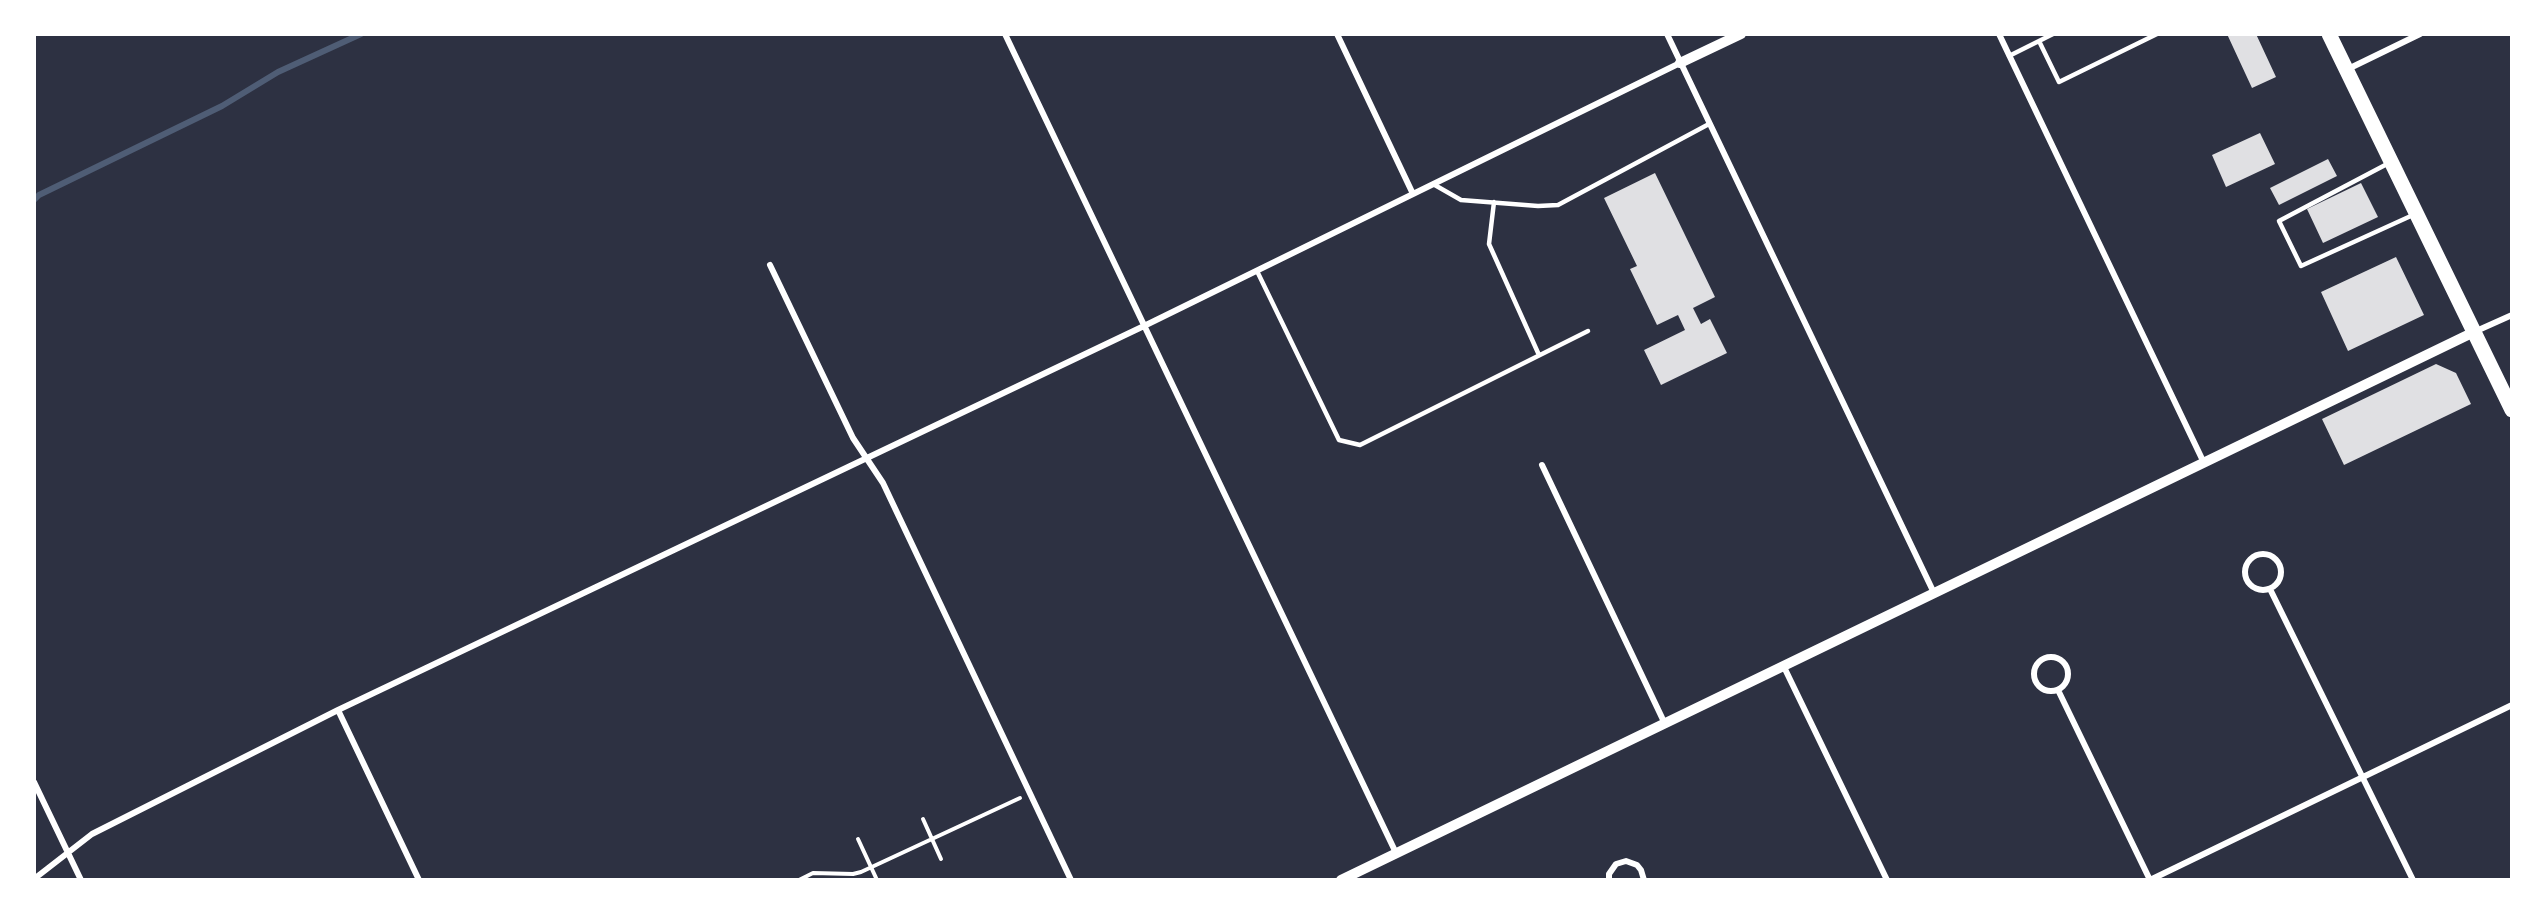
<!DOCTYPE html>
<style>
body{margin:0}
#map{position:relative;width:2546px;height:914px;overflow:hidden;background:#2d3142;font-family:"IBM Plex Sans",sans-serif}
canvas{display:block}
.frame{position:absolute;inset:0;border:36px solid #fff;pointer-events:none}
</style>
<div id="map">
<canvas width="2546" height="914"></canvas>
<div class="frame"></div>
</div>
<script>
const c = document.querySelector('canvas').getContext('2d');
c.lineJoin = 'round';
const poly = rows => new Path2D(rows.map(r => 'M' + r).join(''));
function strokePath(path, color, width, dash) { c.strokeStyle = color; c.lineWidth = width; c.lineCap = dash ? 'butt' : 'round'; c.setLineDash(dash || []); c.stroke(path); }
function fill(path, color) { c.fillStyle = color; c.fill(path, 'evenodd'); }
const stream = poly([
 [34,200,39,195,222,106,278,72,361,34]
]);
const building = poly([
 [2227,34,2256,34,2276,77,2252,88],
 [2260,133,2275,164,2226,187,2212,155],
 [2328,159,2337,176,2279,205,2270,188],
 [1655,173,1715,297,1693,308,1701,324,1710,319,1727,353,1661,385,1644,350,1685,330,1678,315,1657,325,1630,269,1637,266,1604,198],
 [2361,183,2378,217,2323,243,2307,209],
 [2396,257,2424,315,2348,351,2321,292],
 [2436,364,2456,373,2471,404,2344,465,2322,419]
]);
const path = poly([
 [923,819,941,859],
 [858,839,877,880],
 [799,880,813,873,853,874,861,872,1020,798]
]);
const service = poly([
 [2053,34,2039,41,2059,82,2157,34],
 [2009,56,2039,41],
 [2389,163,2279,221,2301,266,2413,215],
 [1433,184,1461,200,1538,206,1558,205,1709,124],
 [1494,202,1489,244,1539,355],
 [1257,271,1339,440,1360,445,1588,331]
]);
const minor = poly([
 [1005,34,1396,853],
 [1337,34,1413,194],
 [1667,34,1934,593],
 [1999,34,2204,463],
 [2348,69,2420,34],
 [770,265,853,438,883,483,1071,880],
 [2474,332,2512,315],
 [1542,465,1665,724],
 '2245 572a18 18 0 1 1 36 0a18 18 0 1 1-36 0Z',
 [2270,589,2413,880],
 '2034 674a17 17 0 1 1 34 0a17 17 0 1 1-34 0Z',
 [1784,667,1887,880],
 [2058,690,2150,880],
 [338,710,419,880],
 [34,782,81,880],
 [34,879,92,834,338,710,1144,326,1680,63],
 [1609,880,1609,874,1616,864,1626,861,1637,865,1641,870,1644,880],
 [2150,880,2512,705]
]);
const tertiary = poly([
 [1680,63,1741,34],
 [1341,880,2474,332]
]);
const primary = poly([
 [2329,34,2512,410]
]);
strokePath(stream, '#4f5d75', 6);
fill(building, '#e0e0e3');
strokePath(path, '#fff', 4);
strokePath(service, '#fff', 4.5);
strokePath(minor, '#fff', 6);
strokePath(tertiary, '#fff', 10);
strokePath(primary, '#fff', 15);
</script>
